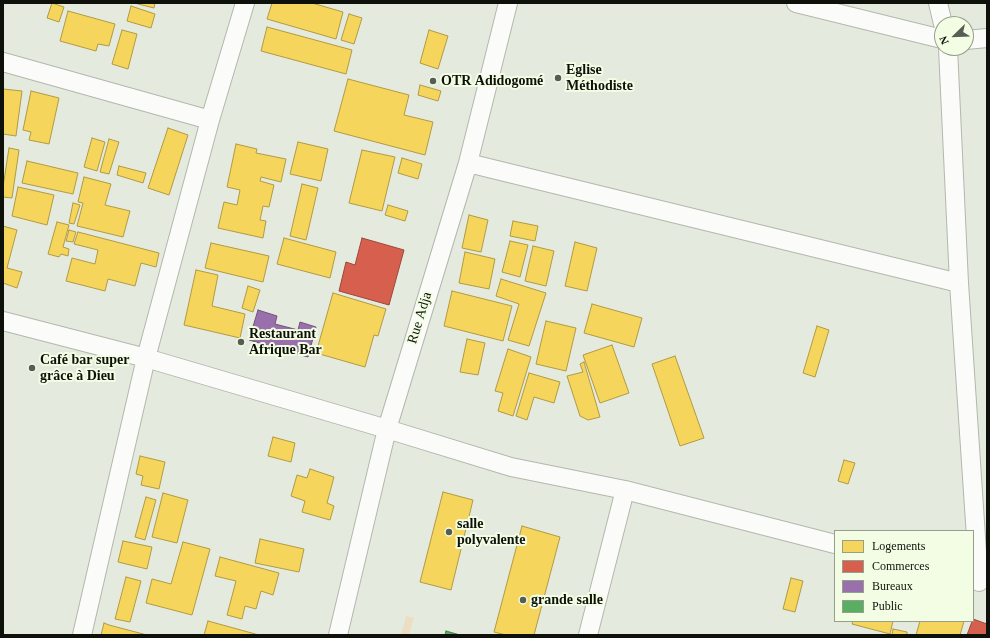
<!DOCTYPE html>
<meta charset="utf-8">
<style>
body{margin:0}
#map{position:relative;width:990px;height:638px;overflow:hidden;background:#e4eadd;font-family:"Times New Roman",serif}
canvas{display:block}
.frame{position:absolute;inset:0;border:4px solid #0d1109;pointer-events:none}
.legend{position:absolute;left:834px;top:530px;width:140px;height:92px;box-sizing:border-box;background:#f2fde4;border:1px solid #969f8c;margin:0;padding:5px 7px;list-style:none;font-size:12px;color:#0d1109}
.legend li{display:flex;align-items:center;gap:8px;height:20px}
.legend b{width:20px;border:1px solid #969f8c}
.north{position:absolute;left:934px;top:16px;width:40px;height:40px;box-sizing:border-box;background:#f2fde4;border:1px solid #969f8c;border-radius:50%;rotate:247deg;font-size:11px;font-weight:700;line-height:16px;text-align:center;color:#0d1109}
.north::after{content:'';display:block;margin:auto;width:14px;height:18px;background:#585d53;clip-path:polygon(50% 0,100% 100%,50% 72%,0 100%)}
</style>
<div id="map">
<canvas width="990" height="638"></canvas>
<div class="frame"></div>
<ul class="legend">
<li><b style="height:11px;background:#f6d55c"></b>Logements</li>
<li><b style="height:11px;background:#d6604d"></b>Commerces</li>
<li><b style="height:11px;background:#9970ab"></b>Bureaux</li>
<li><b style="height:11px;background:#5aae61"></b>Public</li>
</ul>
<div class="north">N</div>
</div>
<script>
const c = document.querySelector('canvas').getContext('2d');
c.lineJoin = 'round';
function fill(path, color) { c.fillStyle = color; c.fill(path, 'evenodd'); }
const poly = rows => new Path2D(rows.map(r => 'M' + r).join(''));
function strokePath(path, color, width, dash) { c.strokeStyle = color; c.lineWidth = width; c.lineCap = dash ? 'butt' : 'round'; c.setLineDash(dash || []); c.stroke(path); }
function label(font, color, halo, rows, align = 'center') {
  c.font = font + ' "Times New Roman",serif'; c.lineWidth = 4; c.setLineDash([]); c.textBaseline = 'middle'; c.strokeStyle = halo; c.fillStyle = color; for (const [text, x, y, turn = 0] of rows) {
    c.save(); c.translate(x, y); c.rotate((+turn || 0) * Math.PI / 180); c.textAlign = isNaN(turn) ? turn : align; if (halo) c.strokeText(text, 0, 0); c.fillText(text, 0, 0); c.restore();
  }
}
const green = poly([
 [406,616,414,618,409,635,401,635]
]);
const homes = poly([
 [52,3,64,7,59,22,47,18,52,3],
 [134,3,155,3,154,8,134,3],
 [272,3,312,3,343,12,336,39,267,19,272,3],
 [131,6,155,14,151,28,127,21,131,6],
 [68,11,115,24,109,46,98,44,96,51,60,41,68,11],
 [349,14,362,18,354,44,341,40,349,14],
 [267,27,352,50,346,74,261,51,267,27],
 [122,30,137,34,128,69,112,64,122,30],
 [429,30,448,36,438,69,420,63,429,30],
 [348,79,409,95,404,115,433,122,425,155,334,131,348,79],
 [420,85,441,91,438,101,418,95,420,85],
 [3,89,22,91,16,136,3,134,3,89],
 [31,91,59,98,49,144,29,140,31,132,23,130,31,91],
 [168,128,188,135,169,195,148,188,168,128],
 [92,138,105,142,97,171,84,167,92,138],
 [109,139,119,142,109,174,100,172,109,139],
 [298,142,328,149,321,181,290,174,298,142],
 [236,144,257,149,256,153,286,159,281,182,261,177,260,181,274,185,269,207,263,206,260,220,266,221,263,238,218,228,224,202,237,205,240,190,227,187,236,144],
 [9,148,19,150,12,198,3,197,3,187,9,148],
 [362,150,395,157,382,211,349,203,362,150],
 [402,158,422,164,418,179,398,173,402,158],
 [27,161,78,173,73,194,22,183,27,161],
 [119,166,146,173,143,183,117,175,119,166],
 [84,177,111,184,105,205,130,211,123,237,77,226,83,203,78,202,84,177],
 [302,184,318,188,306,240,290,236,302,184],
 [18,187,54,195,47,225,12,216,18,187],
 [73,203,80,205,74,224,69,223,73,203],
 [388,205,408,211,405,221,385,215,388,205],
 [469,215,488,220,481,252,462,248,469,215],
 [513,221,538,226,535,241,510,236,513,221],
 [57,222,69,225,63,247,69,249,68,256,61,254,59,257,48,254,57,222],
 [3,226,17,230,7,268,22,272,17,288,3,283,3,226],
 [69,230,76,232,73,242,66,241,69,230],
 [78,232,159,253,156,267,141,263,135,286,108,279,105,291,66,281,72,258,95,264,98,250,74,244,78,232],
 [284,238,336,252,330,278,277,264,284,238],
 [510,241,528,245,520,277,502,272,510,241],
 [575,242,597,248,587,291,565,286,575,242],
 [211,243,269,256,263,282,205,268,211,243],
 [533,246,554,251,546,286,525,281,533,246],
 [465,252,495,259,489,289,459,283,465,252],
 [196,270,218,275,212,306,245,314,240,338,184,325,196,270],
 [501,279,546,293,529,346,508,340,519,304,496,296,501,279],
 [248,286,260,290,253,312,242,308,248,286],
 [452,291,512,306,503,341,444,326,452,291],
 [333,293,386,309,378,336,374,335,365,367,316,353,333,293],
 [592,304,642,318,634,347,584,333,592,304],
 [546,321,576,328,566,371,536,364,546,321],
 [817,326,829,330,815,377,803,373,817,326],
 [467,339,485,343,478,375,460,372,467,339],
 [612,345,629,393,600,403,583,355,612,345],
 [508,349,531,357,513,416,498,411,503,393,495,391,508,349],
 [675,356,704,438,680,446,652,364,675,356],
 [584,362,600,417,588,420,580,416,567,376,583,372,580,364,584,362],
 [529,373,560,382,554,403,534,397,527,420,516,416,529,373],
 [273,437,295,443,291,462,268,456,273,437],
 [140,456,165,462,159,489,141,485,143,476,136,474,140,456],
 [844,460,855,463,848,484,838,481,844,460],
 [310,469,334,477,327,503,334,506,330,520,302,512,305,501,291,496,297,475,307,478,310,469],
 [443,492,473,500,451,590,420,582,443,492],
 [163,493,188,500,177,543,152,537,163,493],
 [146,497,156,500,145,540,135,537,146,497],
 [522,526,560,537,534,635,506,635,494,632,522,526],
 [260,539,304,549,299,572,255,563,260,539],
 [123,541,152,547,147,569,118,562,123,541],
 [183,542,210,549,192,615,146,603,152,579,171,584,183,542],
 [220,557,279,573,273,595,261,591,256,609,245,606,242,619,227,615,236,581,215,576,220,557],
 [126,577,141,581,130,622,115,619,126,577],
 [791,578,803,581,795,612,783,609,791,578],
 [208,621,259,635,204,635,208,621],
 [853,621,893,621,890,634,852,624,853,621],
 [920,621,964,621,960,635,916,635,920,621],
 [104,623,109,625,147,635,101,635,104,623],
 [893,629,907,632,907,635,892,635,893,629]
]);
const shops = poly([
 [362,238,404,250,389,305,339,291,346,262,355,265,362,238],
 [973,619,987,624,987,635,967,635,973,619]
]);
const offices = poly([
 [258,310,277,316,275,324,298,330,300,322,316,327,308,357,249,340,258,310]
]);
const public = poly([
 [446,631,460,635,445,635,446,631]
]);
const minor = poly([
 [796,3,942,39],
 [938,3,943,24],
 [966,40,987,38],
 [948,48,959,283,979,582],
 [3,62,210,120],
 [468,163,959,283],
 [3,321,146,358,387,429,511,467,625,490,835,544],
 [82,635,146,358,210,120,245,3],
 [338,635,387,429,468,163,508,3],
 [588,635,625,490]
]);
const markers = [
 [558,78,4,"#585d53"],
 [433,81,4,"#585d53"],
 [241,342,4,"#585d53"],
 [32,368,4,"#585d53"],
 [449,532,4,"#585d53"],
 [523,600,4,"#585d53"]
];
const poiNames = [
 ["Eglise",566,70],
 ["Méthodiste",566,86],
 ["OTR Adidogomé",441,81],
 ["Restaurant",249,334],
 ["Afrique Bar",249,350],
 ["Café bar super",40,360],
 ["grâce à Dieu",40,376],
 ["salle",457,524],
 ["polyvalente",457,540],
 ["grande salle",531,600]
];
const streetNames = [
 ["Rue Adja",420,318,-73]
];
fill(green, '#ecdec2');
fill(homes, '#f6d55c');
strokePath(homes, '#b09a43', 1);
fill(shops, '#d6604d');
strokePath(shops, '#9a4839', 1);
fill(offices, '#9970ab');
strokePath(offices, '#6f547a', 1);
fill(public, '#5aae61');
strokePath(public, '#437f47', 1);
strokePath(minor, '#b3b7ad', 20);
strokePath(minor, '#fbfcfa', 18);
for (const [x, y, r, color] of markers) { const dot = new Path2D(); dot.arc(x, y, r, 0, 2 * Math.PI); c.fillStyle = color; c.fill(dot); strokePath(dot, '#f2fde4', 1.5); }
label('bold 14px', '#0d1109', '#f2fde4', poiNames, 'left');
label('14px', '#0d1109', '#f2fde4', streetNames);
</script>
